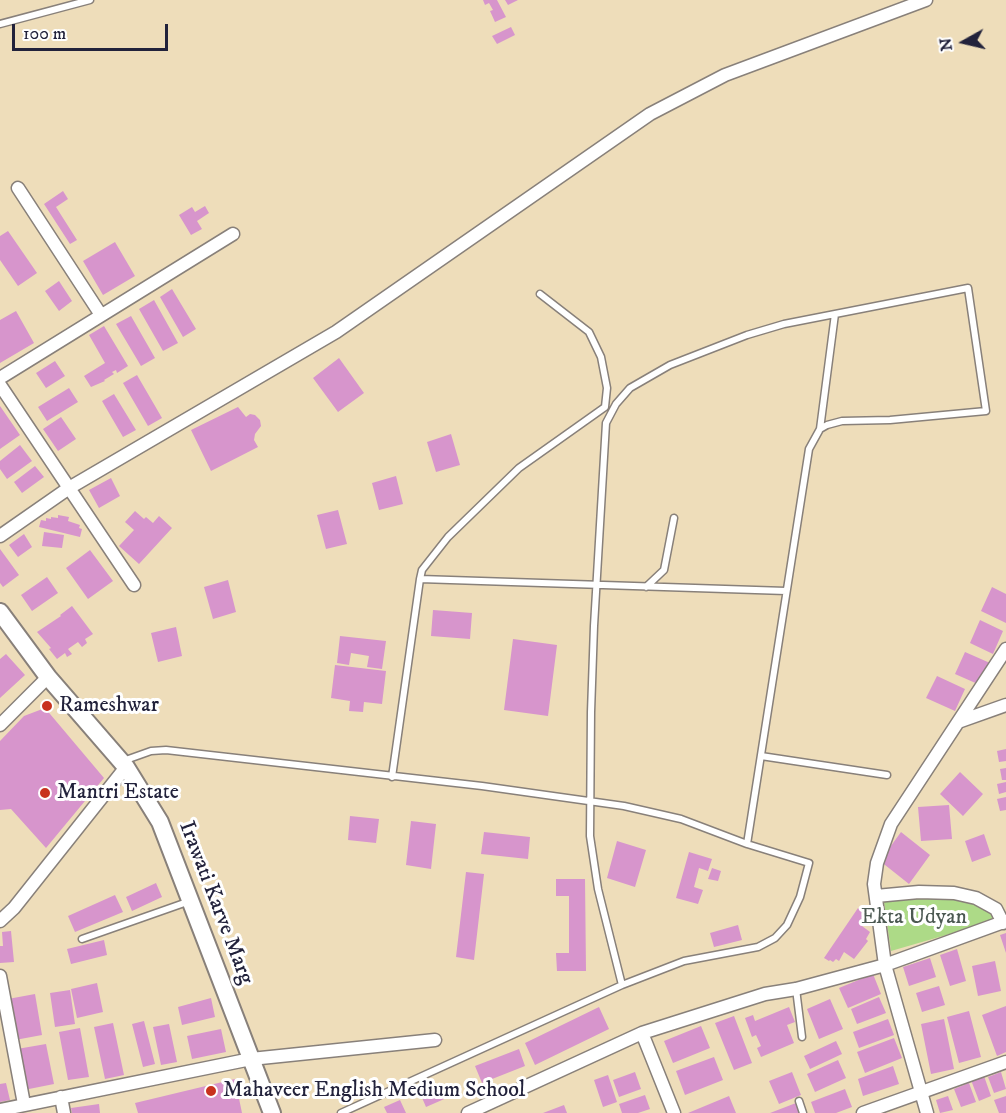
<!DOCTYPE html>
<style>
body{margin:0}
#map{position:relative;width:1006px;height:1113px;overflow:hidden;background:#eeddba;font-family:"IM FELL DW Pica",serif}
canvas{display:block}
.north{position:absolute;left:934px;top:12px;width:60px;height:60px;-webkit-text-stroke:4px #fff;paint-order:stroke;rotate:262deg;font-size:16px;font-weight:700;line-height:24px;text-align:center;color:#22223b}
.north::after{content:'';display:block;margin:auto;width:21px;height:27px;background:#22223b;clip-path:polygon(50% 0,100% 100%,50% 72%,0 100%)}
.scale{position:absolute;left:12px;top:24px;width:156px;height:27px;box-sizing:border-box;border:3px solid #22223b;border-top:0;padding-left:8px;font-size:18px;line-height:21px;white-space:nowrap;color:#22223b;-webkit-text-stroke:4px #fff;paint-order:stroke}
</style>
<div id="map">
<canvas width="1006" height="1113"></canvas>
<div class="north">N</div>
<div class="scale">100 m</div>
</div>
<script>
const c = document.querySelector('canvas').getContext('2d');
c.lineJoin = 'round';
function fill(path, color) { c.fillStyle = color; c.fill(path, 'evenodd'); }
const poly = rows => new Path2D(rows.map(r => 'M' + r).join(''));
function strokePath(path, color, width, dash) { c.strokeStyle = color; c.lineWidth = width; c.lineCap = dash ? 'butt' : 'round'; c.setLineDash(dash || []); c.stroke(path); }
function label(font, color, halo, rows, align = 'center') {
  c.font = font + ' "IM FELL DW Pica",serif'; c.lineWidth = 6; c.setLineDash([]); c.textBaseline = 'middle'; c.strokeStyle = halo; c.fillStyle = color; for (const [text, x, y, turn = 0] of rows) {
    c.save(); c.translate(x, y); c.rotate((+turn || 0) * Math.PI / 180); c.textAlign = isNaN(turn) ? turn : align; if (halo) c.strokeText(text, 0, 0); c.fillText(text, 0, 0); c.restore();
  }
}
const green = poly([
 [960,894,1003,916,984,924,891,951,883,895]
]);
const building = poly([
 [483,0,497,0,506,17,495,22,490,11,493,10,489,3,485,5],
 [505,0,518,0,508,5],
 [511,27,515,35,497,44,492,36],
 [63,191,68,199,56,207,77,240,70,244,44,204],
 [205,206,209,213,197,221,202,229,191,235,179,215,192,207,195,212],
 [8,231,37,273,18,286,0,260,0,236],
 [115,242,135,276,103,295,83,261],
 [59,281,72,301,59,311,45,291],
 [172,289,196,329,183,337,160,297],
 [154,300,178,343,163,351,139,309],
 [16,311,34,343,0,363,0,320],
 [131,316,155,358,141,366,116,324],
 [104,326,128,366,117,373,116,370,112,372,114,374,104,380,105,381,91,387,84,376,105,363,89,335],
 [339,358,364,393,338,412,313,378],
 [55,361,65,376,46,388,36,373],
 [137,375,162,418,148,426,123,383],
 [69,388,78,402,47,421,38,407],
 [114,394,136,430,123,437,102,401],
 [0,406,20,435,0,449],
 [238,407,246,417,250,414,255,415,260,420,261,426,255,434,254,440,258,447,211,471,191,430],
 [61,417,76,439,58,451,43,429],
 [451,434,460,465,436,472,427,442],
 [20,445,32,461,7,479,0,469,0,461],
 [35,466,44,477,22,493,14,482],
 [396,476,403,504,379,510,372,483],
 [111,478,120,496,99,508,89,490],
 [338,510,347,544,326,549,317,515],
 [135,511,144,519,146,517,153,523,159,516,172,528,139,564,119,546,134,530,125,522],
 [58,515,69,517,68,521,80,525,79,528,82,529,80,537,39,527,41,520,46,521,46,518,51,519,51,517,58,518],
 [44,532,64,535,62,548,42,546],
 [24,534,32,547,18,557,9,545],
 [0,549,19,575,3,587,0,583],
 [90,550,113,581,88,599,66,568],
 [47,577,58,593,32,611,21,595],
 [228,580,236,612,213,619,204,587],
 [992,587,1006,594,1006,623,981,611],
 [72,606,93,634,85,639,87,643,82,647,78,642,68,649,72,654,67,657,65,653,57,659,49,649,51,648,37,632,61,616,60,615],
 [433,610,472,613,470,639,431,636],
 [980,620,1003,631,993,654,970,643],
 [176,627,182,656,158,662,151,633],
 [340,636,386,641,382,669,367,667,369,656,351,653,349,665,337,663],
 [513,639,557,645,548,716,504,710],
 [965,652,990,663,980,685,955,674],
 [6,654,25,675,0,698,0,659],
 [335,665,386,671,382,704,364,702,363,712,349,711,350,701,331,698],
 [937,676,965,689,955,711,926,698],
 [45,708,104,778,46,848,11,809,0,810,0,741,24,716],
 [1006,749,1006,761,999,762,997,751],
 [1006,768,1006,780,1002,780,1000,769],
 [960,772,983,794,963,816,940,794],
 [1006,782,1006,792,999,794,997,784],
 [1006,797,1006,810,1000,811,997,799],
 [949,805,952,839,921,841,918,807],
 [350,816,379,819,376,843,348,840],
 [411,821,436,824,431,869,406,865],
 [484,832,530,837,528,859,481,854],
 [901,832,930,855,909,884,880,861],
 [984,834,991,855,972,862,965,841],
 [617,841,646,850,635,887,607,878],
 [689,852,712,859,708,871,699,868,694,887,703,890,698,904,676,898],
 [712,868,721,871,718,881,708,879],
 [466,872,484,874,474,960,456,957],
 [556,879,585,879,586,971,557,971,556,953,569,953,569,896,556,896],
 [156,883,162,897,132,911,126,897],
 [115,895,123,912,75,932,68,916],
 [858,908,865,914,862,918,866,921,862,926,870,932,866,939,868,941,854,959,844,952,839,961,836,959,833,962,830,960,829,961,824,958],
 [738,925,742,940,714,947,710,933],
 [11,931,14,962,0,963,0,946,3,946,2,932],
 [1006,933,1006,953,1000,935],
 [104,940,107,955,71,964,67,949],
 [957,949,966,981,950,986,940,955],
 [930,958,936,977,909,986,903,967],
 [995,961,1001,991,978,996,972,966],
 [873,974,881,994,848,1008,839,988],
 [97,983,103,1012,77,1018,71,989],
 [939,986,945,1005,922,1012,916,993],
 [70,990,75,1024,55,1027,50,993],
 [35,994,42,1035,15,1040,8,999],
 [879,997,886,1013,857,1024,851,1009],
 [211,998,215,1017,182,1025,178,1007],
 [830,999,843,1029,819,1039,807,1009],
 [1006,1006,1006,1052,997,1056,982,1015],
 [599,1007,609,1029,535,1065,525,1043],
 [789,1007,795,1022,787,1025,794,1043,761,1057,757,1048,761,1046,756,1035,752,1037,745,1018,753,1015,755,1021],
 [969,1011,981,1057,959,1063,947,1017],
 [734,1016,752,1063,734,1070,715,1023],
 [888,1019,894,1035,859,1048,853,1032],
 [944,1019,954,1069,931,1074,921,1024],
 [144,1021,155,1064,143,1067,132,1024],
 [113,1023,124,1075,105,1079,94,1027],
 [169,1024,177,1062,161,1065,153,1027],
 [701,1026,710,1048,673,1063,664,1041],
 [80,1028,89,1077,68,1080,59,1032],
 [221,1029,226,1052,192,1059,187,1036],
 [894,1038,902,1058,865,1073,857,1052],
 [836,1041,842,1054,810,1069,804,1056],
 [46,1044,54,1084,24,1090,17,1049],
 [519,1049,525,1066,482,1083,475,1066],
 [714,1057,723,1080,685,1095,676,1071],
 [838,1060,846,1078,815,1092,807,1074],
 [893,1066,899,1084,863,1096,858,1079],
 [635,1072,641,1089,619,1097,613,1080],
 [792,1072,801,1095,779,1104,769,1081],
 [1001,1072,1006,1089,994,1093,988,1077],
 [608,1075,617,1102,603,1107,594,1080],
 [984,1076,991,1096,979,1101,971,1080],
 [235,1079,242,1113,138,1113,135,1103],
 [6,1083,10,1100,0,1102,0,1084],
 [969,1083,976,1102,961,1107,954,1089],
 [439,1085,442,1091,455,1086,458,1093,426,1107,420,1093],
 [845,1089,852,1107,836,1113,815,1113,811,1102],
 [645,1095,650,1109,638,1113,622,1113,619,1104],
 [729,1096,736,1113,688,1113],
 [948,1096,953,1110,940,1113,936,1100],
 [1006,1096,1006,1113,999,1113,994,1100],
 [400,1100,406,1113,387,1113,384,1107],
 [796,1103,800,1113,770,1113],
 [99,1104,100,1113,72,1113,71,1108],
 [564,1105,567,1113,543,1113]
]);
const service = poly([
 [0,24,90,0],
 [820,429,835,314],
 [420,579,422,570,448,537,519,468,605,407,607,388,601,357,589,332,540,294],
 [646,587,664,570,674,518],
 [761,756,887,775],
 [123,761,151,751,166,750,482,786,624,806,681,819,747,844,809,863,800,897,787,925,775,938,758,947,684,961,622,985,341,1113],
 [392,777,420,579,786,591],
 [82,939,190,901],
 [622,985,598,889,590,836,591,712,594,626,606,423,616,404,630,388,670,365,747,335,784,324,968,288,986,411,890,420,842,421,827,425,820,429,809,449,747,844],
 [796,989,802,1037],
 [799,1101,803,1113]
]);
const minor = poly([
 [18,188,101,315],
 [0,378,233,234],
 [0,385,134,585],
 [0,536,69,488,336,332,650,114,725,75,926,0],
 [958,722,1006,705],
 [0,725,48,677],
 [876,896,919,892,954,893,976,898,996,909,1003,923],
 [0,921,14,908,126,767],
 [0,976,24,1104],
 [642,1033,674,1113],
 [61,1097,64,1113],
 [0,1110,251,1059,435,1040],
 [468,1113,642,1033,765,994,796,989,885,965,1006,921],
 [863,1113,1006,1062],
 [927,1113,885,965,874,884,877,863,891,824,1006,649]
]);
const secondary = poly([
 [0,612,48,677,126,767,160,822,272,1113]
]);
const markers = [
 [47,706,6,"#c8321e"],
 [45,793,6,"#c8321e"],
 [211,1091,6,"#c8321e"]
];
const poiNames = [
 ["Rameshwar",59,706],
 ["Mantri Estate",57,793],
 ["Mahaveer English Medium School",223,1091]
];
const streetNames = [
 ["Irawati Karve Marg",215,903,69]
];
const parkNames = [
 ["Ekta Udyan",914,918]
];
fill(green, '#adda87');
fill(building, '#d795cc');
strokePath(service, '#88807a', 9);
strokePath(minor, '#88807a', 15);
strokePath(secondary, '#88807a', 20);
strokePath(service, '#fff', 6);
strokePath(minor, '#fff', 12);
strokePath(secondary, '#fff', 16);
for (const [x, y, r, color] of markers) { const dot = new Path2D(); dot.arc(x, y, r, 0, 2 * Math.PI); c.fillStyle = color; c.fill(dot); strokePath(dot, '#fff', 2); }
label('22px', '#22223b', '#fff', poiNames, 'left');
label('22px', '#22223b', '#fff', streetNames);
label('22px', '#4c5952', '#fff', parkNames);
</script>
